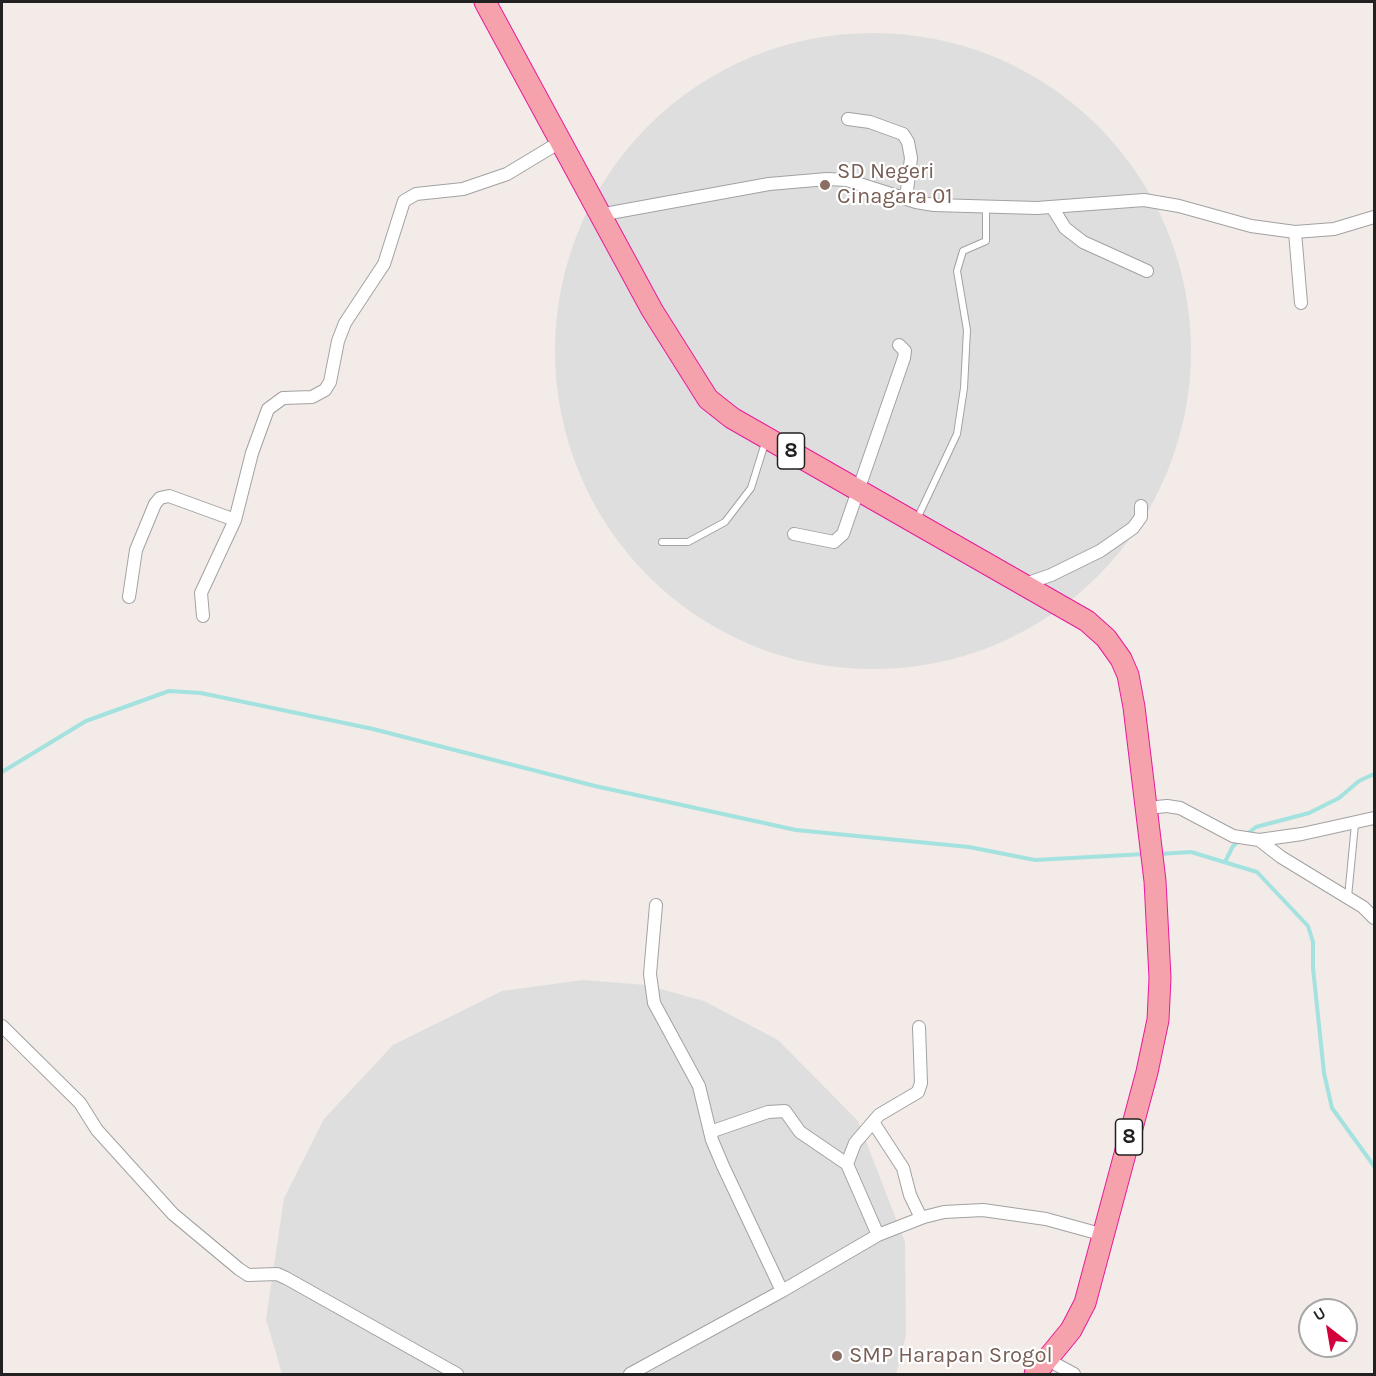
<!DOCTYPE html>
<style>
body{margin:0}
#map{position:relative;width:1376px;height:1376px;overflow:hidden;background:#f2ebe7;font-family:Karla,sans-serif}
canvas{display:block}
.frame{position:absolute;inset:0;border:3px solid #212121;pointer-events:none}
.north{position:absolute;left:1298px;top:1298px;width:60px;height:60px;box-sizing:border-box;background:#fff;border:2px solid #a6a6a6;border-radius:50%;rotate:329deg;font-size:16px;font-weight:700;line-height:24px;text-align:center;color:#212121}
.north::after{content:'';display:block;margin:auto;width:21px;height:27px;background:#d2003b;clip-path:polygon(50% 0,100% 100%,50% 72%,0 100%)}
</style>
<div id="map">
<canvas width="1376" height="1376"></canvas>
<div class="frame"></div>
<div class="north">U</div>
</div>
<script>
const c = document.querySelector('canvas').getContext('2d');
c.lineJoin = 'round';
function fill(path, color) { c.fillStyle = color; c.fill(path, 'evenodd'); }
const poly = rows => new Path2D(rows.map(r => 'M' + r).join(''));
function strokePath(path, color, width, dash) { c.strokeStyle = color; c.lineWidth = width; c.lineCap = dash ? 'butt' : 'round'; c.setLineDash(dash || []); c.stroke(path); }
function label(font, color, halo, rows, align = 'center') {
  c.font = font + ' Karla,sans-serif'; c.lineWidth = 4.5; c.setLineDash([]); c.textBaseline = 'middle'; c.strokeStyle = halo; c.fillStyle = color; for (const [text, x, y, turn = 0] of rows) {
    c.save(); c.translate(x, y); c.rotate((+turn || 0) * Math.PI / 180); c.textAlign = isNaN(turn) ? turn : align; if (halo) c.strokeText(text, 0, 0); c.fillText(text, 0, 0); c.restore();
  }
}
const residential = poly([
 '555 351a318 318 0 1 1 636 0a318 318 0 1 1-636 0Z',
 [583,980,646,985,704,1001,778,1040,858,1121,905,1242,906,1335,896,1374,282,1374,266,1319,284,1198,324,1119,393,1045,502,991]
]);
const stream = poly([
 [2,772,86,721,169,691,201,693,373,729,595,786,796,830,969,847,1035,860,1145,854],
 [1247,834,1256,827,1309,813,1339,798,1359,781,1374,774],
 [1159,854,1191,852,1257,872,1308,926,1313,942,1313,968,1324,1073,1332,1108,1374,1166],
 [1225,862,1233,846,1239,841]
]);
const service = poly([
 [916,521,957,434,964,388,967,330,957,271,963,251,986,241,986,207],
 [662,542,688,542,725,522,751,488,765,443],
 [1348,897,1355,824]
]);
const minor = poly([
 [848,119,870,122,903,134,908,142,911,158,906,199],
 [1052,207,1065,228,1083,242,1147,271],
 [599,215,769,184,827,179,847,180,916,202,934,205,1037,208,1144,200,1179,206,1251,226,1295,232,1334,229,1374,217],
 [1295,232,1301,303],
 [794,534,834,542,843,534,904,358,905,351,899,345],
 [1025,584,1051,575,1100,551,1133,528,1141,517,1141,506],
 [129,597,136,550,155,504,160,498,169,496,235,520],
 [203,616,201,593,235,520,252,453,268,409,283,398,312,397,325,390,330,382,338,341,345,323,384,264,404,201,416,194,463,189,507,174,560,142],
 [1147,808,1167,806,1180,808,1233,836,1259,840,1302,834,1374,818],
 [1259,840,1281,857,1363,907,1374,918],
 [656,905,650,974,654,1003,699,1086,712,1140,723,1166,782,1291],
 [2,1026,80,1103,97,1130,173,1214,239,1269,248,1275,277,1274,286,1278,457,1374],
 [873,1122,903,1168,910,1195,921,1218],
 [710,1132,768,1112,785,1111,800,1132,847,1164,878,1235],
 [847,1164,855,1143,879,1115,918,1092,921,1083,919,1027],
 [1048,1360,1074,1374],
 [630,1374,782,1291,878,1235,924,1217,944,1212,983,1210,1046,1219,1104,1235]
]);
const trunk = poly([
 [485,2,652,310,708,399,732,418,1087,621,1106,638,1121,659,1128,675,1134,707,1155,881,1160,978,1158,1020,1147,1072,1085,1303,1071,1330,1035,1374]
]);
const markers = [
 [825,185,6,"#8d6e63"],
 [837,1356,6,"#8d6e63"]
];
const shields = [
 [791,451,27],
 [1129,1137,27]
];
const shieldNames = [
 ["8",791,451],
 ["8",1129,1137]
];
const educationNames = [
 ["SD Negeri",837,172],
 ["Cinagara 01",837,197],
 ["SMP Harapan Srogol",849,1356]
];
fill(residential, '#dfdede');
strokePath(stream, '#a4e2df', 4);
strokePath(service, '#a2a2a2', 8);
strokePath(minor, '#a2a2a2', 14);
strokePath(trunk, '#e81b9b', 23);
strokePath(service, '#fff', 6);
strokePath(minor, '#fff', 12);
strokePath(trunk, '#f6a2ac', 21);
for (const [x, y, r, color] of markers) { const dot = new Path2D(); dot.arc(x, y, r, 0, 2 * Math.PI); c.fillStyle = color; c.fill(dot); strokePath(dot, '#fff', 2); }
for (const [x, y, w] of shields) { const box = new Path2D(); box.roundRect(x - w / 2, y - 18, w, 36, 4.5); c.fillStyle = '#fff'; c.fill(box); strokePath(box, '#212121', 1.5); }
label('bold 21px', '#212121', null, shieldNames);
label('22px', '#785e54', '#fff', educationNames, 'left');
</script>
